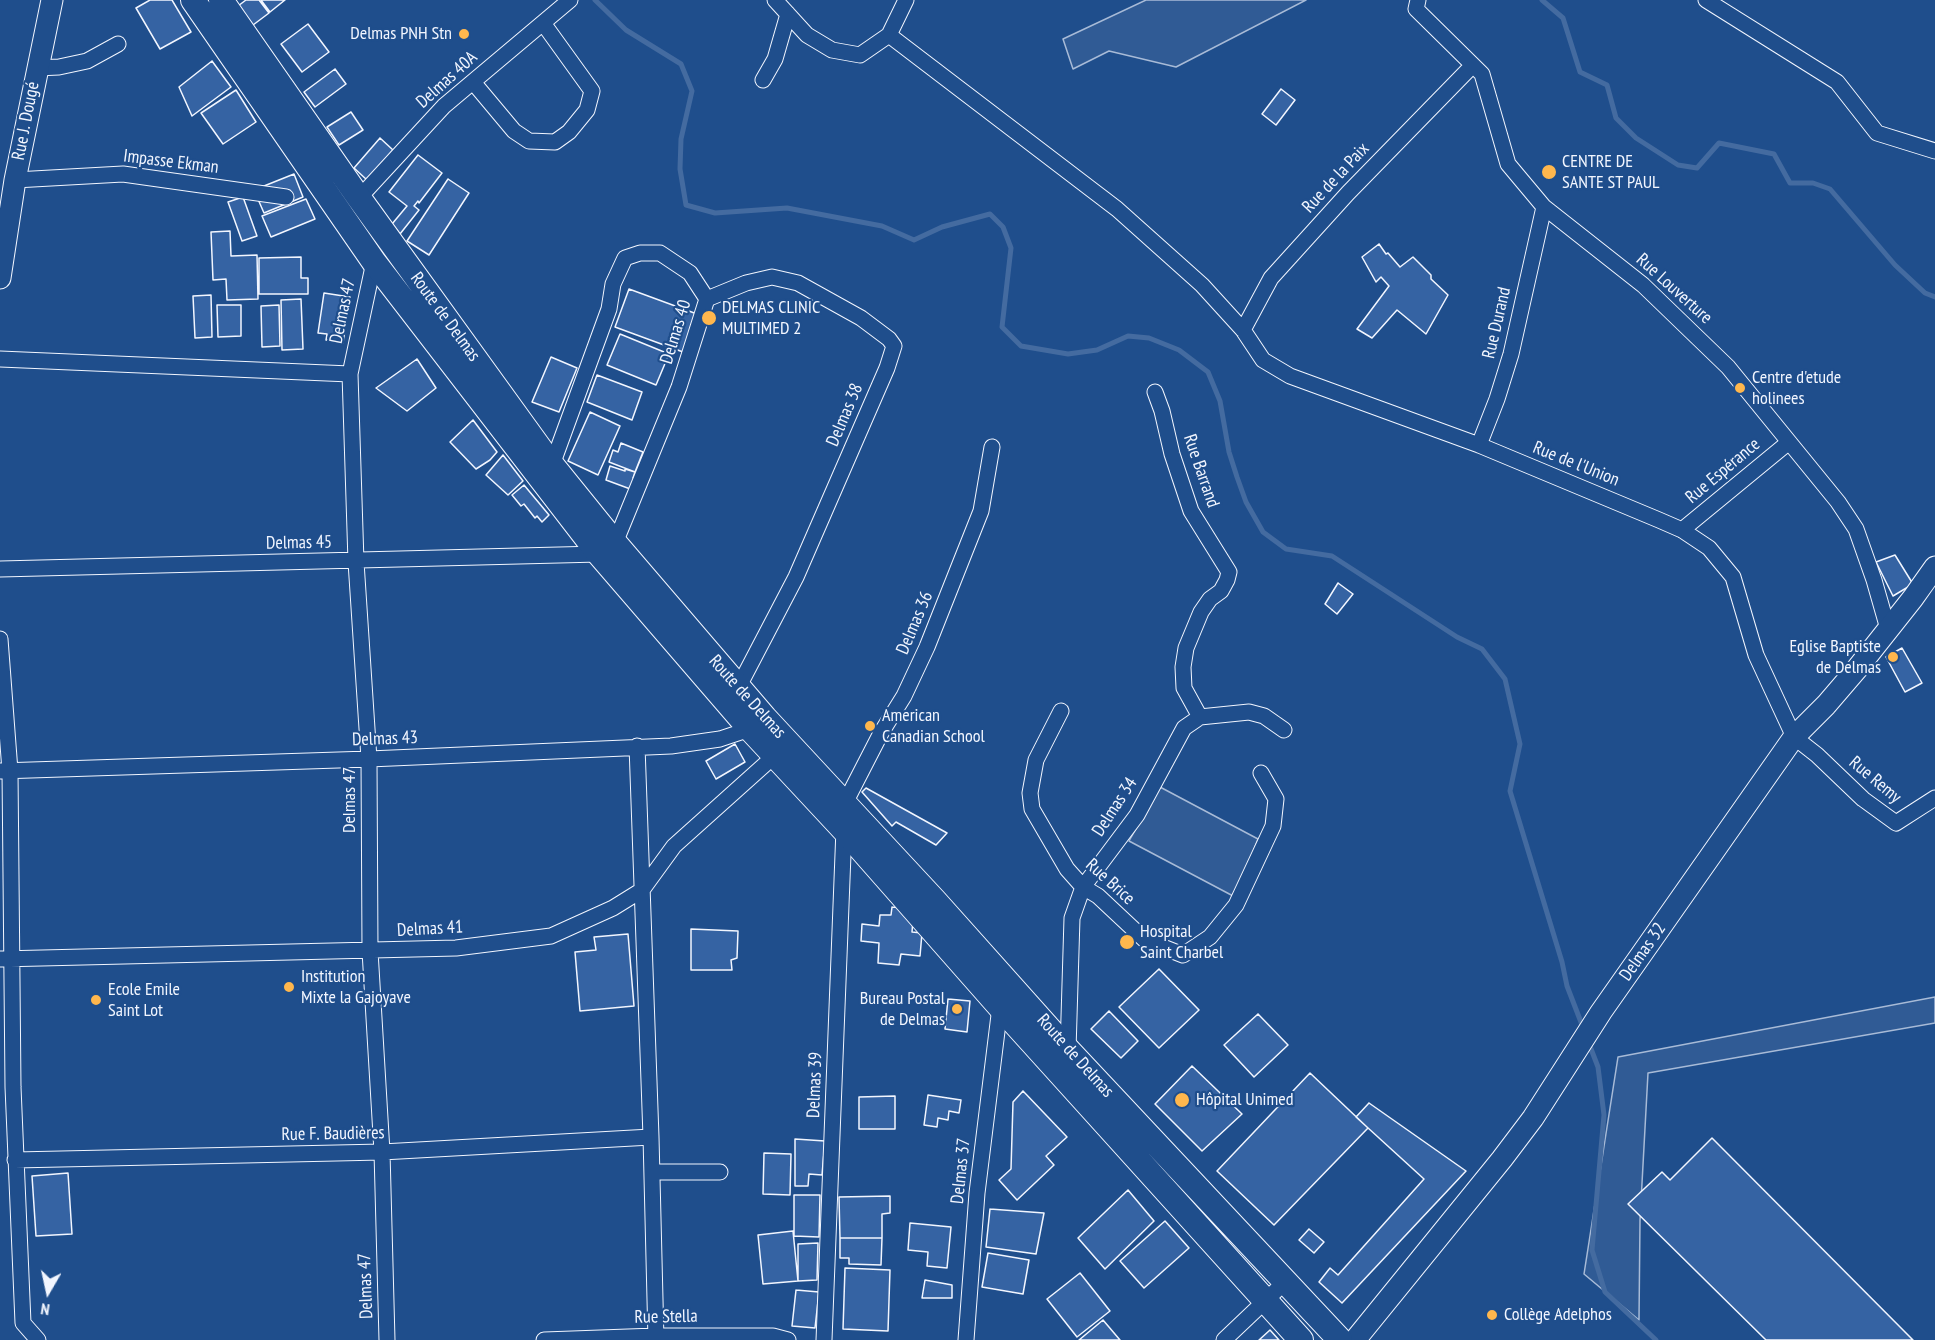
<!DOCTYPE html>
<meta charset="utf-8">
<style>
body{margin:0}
#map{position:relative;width:1935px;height:1340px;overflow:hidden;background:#1f4e8c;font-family:"PT Sans Narrow",sans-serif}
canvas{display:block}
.north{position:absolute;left:18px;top:1262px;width:60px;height:60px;-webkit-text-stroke:4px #1f4e8c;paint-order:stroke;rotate:189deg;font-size:16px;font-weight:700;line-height:24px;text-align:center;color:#f2f6ff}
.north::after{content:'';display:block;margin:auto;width:21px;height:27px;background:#f2f6ff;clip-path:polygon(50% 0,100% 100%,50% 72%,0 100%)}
</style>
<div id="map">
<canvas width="1935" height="1340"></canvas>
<div class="north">N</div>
</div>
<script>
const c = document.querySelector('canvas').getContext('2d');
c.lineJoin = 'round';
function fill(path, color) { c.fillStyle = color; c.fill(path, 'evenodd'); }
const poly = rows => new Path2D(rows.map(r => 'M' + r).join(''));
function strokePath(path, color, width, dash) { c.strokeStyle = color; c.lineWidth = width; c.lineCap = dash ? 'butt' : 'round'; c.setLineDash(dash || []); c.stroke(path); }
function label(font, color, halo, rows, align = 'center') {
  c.font = font + ' "PT Sans Narrow",sans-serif'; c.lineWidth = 4.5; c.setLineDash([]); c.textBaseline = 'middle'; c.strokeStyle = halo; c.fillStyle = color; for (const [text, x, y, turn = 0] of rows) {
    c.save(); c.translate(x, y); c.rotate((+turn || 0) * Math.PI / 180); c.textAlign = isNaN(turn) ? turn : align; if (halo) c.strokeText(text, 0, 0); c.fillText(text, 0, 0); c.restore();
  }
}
const built = poly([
 [1146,0,1306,0,1176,67,1109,51,1073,69,1063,39,1146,0],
 [1160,787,1258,839,1235,897,1129,841,1160,787],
 [1935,997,1935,1023,1648,1073,1640,1220,1639,1320,1584,1274,1618,1057,1935,997]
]);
const stream = poly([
 [595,0,626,30,681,64,692,91,681,139,680,169,686,205,715,213,787,208,882,226,914,240,942,227,990,214,1003,227,1011,248,1002,327,1021,346,1068,354,1097,350,1128,336,1149,338,1179,350,1208,372,1220,401,1229,452,1237,477,1246,502,1263,532,1286,549,1332,556,1457,637,1482,649,1505,679,1520,744,1510,791,1562,962,1567,986,1584,1030],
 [1542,0,1563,18,1580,72,1607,85,1616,118,1636,138,1678,165,1697,168,1719,143,1774,154,1790,183,1813,183,1830,189,1895,265,1925,293,1935,297],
 [1588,1041,1598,1067,1604,1115,1592,1250,1605,1292,1656,1340]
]);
const building = poly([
 [150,0,172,0,191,32,160,49,136,8,150,0],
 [246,0,259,0,269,13,253,25,238,6,246,0],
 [261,0,285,0,270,12,261,0],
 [308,24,329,52,302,72,281,44,308,24],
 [212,61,231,87,192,116,179,87,212,61],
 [335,69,346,84,315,107,304,92,335,69],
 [1281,89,1295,100,1276,125,1262,114,1281,89],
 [236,90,256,122,223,144,201,113,236,90],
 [351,112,363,130,339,145,327,127,351,112],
 [380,138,393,150,367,180,354,168,380,138],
 [418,155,442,173,419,203,418,201,414,206,419,210,400,234,392,224,407,206,389,192,418,155],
 [294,174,303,197,264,213,254,190,294,174],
 [448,179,469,193,429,255,407,241,448,179],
 [243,197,257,236,242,241,228,202,243,197],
 [306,199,315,219,271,237,262,216,306,199],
 [230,231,231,256,257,255,258,299,227,300,226,279,213,280,211,232,230,231],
 [1379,244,1386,254,1388,253,1400,267,1413,257,1431,275,1431,279,1448,295,1426,334,1397,310,1372,338,1357,329,1389,286,1381,277,1376,282,1362,257,1379,244],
 [301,257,301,278,308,278,308,294,259,294,259,258,301,257],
 [629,289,697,314,683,352,615,327,629,289],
 [324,293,350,297,343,343,326,340,327,334,318,333,324,293],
 [211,295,212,337,195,338,193,296,211,295],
 [301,299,303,349,282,350,281,300,301,299],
 [217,305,241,305,241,336,218,337,217,305],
 [279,305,280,346,262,347,261,306,279,305],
 [620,334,669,354,656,385,607,365,620,334],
 [551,357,577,368,559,412,532,402,551,357],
 [417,359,436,388,407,411,376,388,417,359],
 [597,375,642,392,632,420,587,402,597,375],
 [590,412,620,426,598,475,568,461,590,412],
 [473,420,497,452,490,460,476,469,450,442,473,420],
 [621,443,643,452,635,472,609,462,613,450,618,452,621,443],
 [503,455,523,481,508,495,486,475,503,455],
 [610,466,625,471,625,469,635,472,633,478,637,479,633,490,606,480,610,466],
 [524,485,549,515,542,522,537,516,535,518,524,504,521,506,512,495,524,485],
 [1895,555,1913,584,1893,596,1876,562,1895,555],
 [1338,583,1353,594,1337,614,1325,604,1338,583],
 [1902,648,1922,683,1905,692,1886,657,1902,648],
 [735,744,745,762,716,779,706,761,735,744],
 [866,788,947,833,936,845,896,822,892,826,862,792,866,788],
 [892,907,914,909,912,932,922,933,920,956,901,954,899,965,878,963,879,943,861,941,862,924,879,926,880,915,891,915,892,907],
 [691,929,738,931,737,958,731,960,732,970,691,970,691,929],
 [628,934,634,1006,580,1011,575,952,596,950,594,937,628,934],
 [1159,969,1199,1010,1159,1048,1119,1007,1159,969],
 [948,999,970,1001,967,1032,945,1029,948,999],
 [1109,1011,1138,1041,1121,1058,1091,1029,1109,1011],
 [1258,1014,1288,1045,1254,1077,1224,1045,1258,1014],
 [1192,1066,1242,1114,1202,1151,1155,1104,1192,1066],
 [1310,1073,1368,1128,1274,1225,1217,1171,1310,1073],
 [1023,1091,1067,1137,1046,1156,1054,1165,1017,1200,999,1180,1011,1169,1013,1102,1023,1091],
 [928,1095,961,1100,959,1113,949,1111,948,1120,938,1118,937,1127,924,1125,928,1095],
 [895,1096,895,1129,859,1129,859,1097,895,1096],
 [1369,1103,1466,1171,1342,1303,1319,1282,1330,1268,1338,1275,1424,1179,1356,1117,1369,1103],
 [1712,1138,1913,1340,1766,1340,1628,1204,1662,1172,1670,1180,1712,1138],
 [795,1139,825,1141,822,1175,809,1174,808,1186,795,1186,795,1139],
 [764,1153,791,1154,790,1195,763,1194,764,1153],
 [68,1173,72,1234,36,1236,32,1176,68,1173],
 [1128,1190,1154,1221,1105,1269,1078,1238,1128,1190],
 [794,1195,820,1195,819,1237,794,1236,794,1195],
 [890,1196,890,1213,882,1214,882,1238,840,1238,839,1197,890,1196],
 [990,1209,1044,1213,1036,1254,986,1247,990,1209],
 [1165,1221,1189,1248,1144,1288,1120,1261,1165,1221],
 [910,1223,951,1227,947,1268,927,1266,928,1252,908,1250,910,1223],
 [1309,1229,1324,1242,1314,1253,1299,1240,1309,1229],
 [793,1231,798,1281,763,1284,758,1235,793,1231],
 [840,1238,882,1238,881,1265,849,1264,849,1258,840,1258,840,1238],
 [818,1243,817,1280,798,1281,798,1244,818,1243],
 [988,1253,1029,1260,1023,1294,982,1287,988,1253],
 [845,1268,890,1270,888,1331,843,1329,845,1268],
 [1080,1273,1110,1311,1077,1337,1047,1299,1080,1273],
 [925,1280,952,1285,952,1298,922,1298,925,1280],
 [796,1290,819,1292,815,1328,792,1326,796,1290],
 [1103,1320,1120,1340,1079,1340,1103,1320],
 [1270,1330,1279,1340,1259,1340,1270,1330]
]);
const street = poly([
 [775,0,807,35,832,50,860,55,889,35,906,0],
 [1418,0,1416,9,1482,74,1508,164,1544,207,1643,285,1728,367,1838,502,1856,529,1874,580,1888,629],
 [1706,0,1837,82,1877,133,1935,151],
 [889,35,1117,209,1202,285,1243,330,1263,360,1290,376,1479,445,1659,520,1682,530,1709,548,1733,577,1756,655,1794,737,1817,755,1863,799,1896,823,1935,798],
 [37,68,59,67,87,61,118,44],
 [763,80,775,59,788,14],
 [473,82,514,131,529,141,555,142,569,132,587,110,592,91,543,23],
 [15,180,123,174,286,197],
 [359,198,444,106,570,0],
 [374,262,350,374,356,562,369,759,370,951,382,1152,387,1340],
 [707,299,746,283,772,277,798,283,861,318,889,339,894,346,887,368,796,577,738,688],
 [1243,330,1271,278,1348,193,1473,65],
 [0,359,350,374],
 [1155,392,1162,411,1172,454,1191,511,1229,572,1227,580,1221,591,1210,599,1201,612,1186,648,1183,667,1184,688,1200,717],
 [1479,445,1497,399,1511,354,1544,207],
 [1682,530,1789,442],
 [0,569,599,554,615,543,679,387,707,299,690,273,660,253,640,253,625,258,613,284,609,309,552,465],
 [0,639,10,771,13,1087,23,1323,38,1340],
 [1061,711,1036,760,1030,793,1032,809,1067,869,1083,887,1098,896,1145,940,1183,955,1210,937,1236,905,1273,826,1276,799,1261,773],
 [637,746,651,1137,656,1340],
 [0,771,369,759,671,746,720,739,750,729,755,725],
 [0,959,456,948,551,936,613,908,642,890,674,846,781,750],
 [1068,1050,1072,918,1083,887,1137,815,1184,728,1200,717,1249,712,1264,716,1284,730],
 [15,1160,382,1152,651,1137],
 [652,1172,720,1172],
 [544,1340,656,1336,773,1336,788,1340],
 [824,1340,845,803,881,733,904,696,927,647,981,511,992,447],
 [966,1340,977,1193,1000,1007,1004,1005],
 [1224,1340,1285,1282]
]);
const secondary = poly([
 [0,278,15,180,52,0],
 [1355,1340,1502,1159,1533,1118,1601,1012,1794,737,1826,705,1856,670,1913,598,1935,567]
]);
const primary = poly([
 [193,0,374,262,599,554,750,729,845,831,1000,1007,1301,1340],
 [221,0,359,198,552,465,615,543,765,718,935,901,1068,1050,1340,1340]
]);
const markers = [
 [464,34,6,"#ffb74d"],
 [1549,172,8,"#ffb74d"],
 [709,318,8,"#ffb74d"],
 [1740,388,6,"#ffb74d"],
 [1893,657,6,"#ffb74d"],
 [870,726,6,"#ffb74d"],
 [1127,942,8,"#ffb74d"],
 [289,987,6,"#ffb74d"],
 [96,1000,6,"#ffb74d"],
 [957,1009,6,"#ffb74d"],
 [1182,1100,8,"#ffb74d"],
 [1492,1315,6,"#ffb74d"]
];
const poiNames = [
 ["Delmas PNH Stn",452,34,"right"],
 ["CENTRE DE",1562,162],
 ["SANTE ST PAUL",1562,183],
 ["DELMAS CLINIC",722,308],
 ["MULTIMED 2",722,329],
 ["Centre d'etude",1752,378],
 ["holinees",1752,399],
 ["Eglise Baptiste",1881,647,"right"],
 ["de Delmas",1881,668,"right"],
 ["American",882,716],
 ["Canadian School",882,737],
 ["Hospital",1140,932],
 ["Saint Charbel",1140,953],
 ["Institution",301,977],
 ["Mixte la Gajoyave",301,998],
 ["Ecole Emile",108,990],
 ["Saint Lot",108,1011],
 ["Bureau Postal",945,999,"right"],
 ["de Delmas",945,1020,"right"],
 ["Hôpital Unimed",1196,1100],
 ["Collège Adelphos",1504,1315]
];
const streetNames = [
 ["Delmas 40A",447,80,-42],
 ["Rue J. Dougé",26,121,-79],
 ["Impasse Ekman",171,162,7],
 ["Rue de la Paix",1336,178,-47],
 ["Rue Louverture",1674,289,42],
 ["Delmas 47",343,311,-78],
 ["Route de Delmas",445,317,54],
 ["Rue Durand",1497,323,-77],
 ["Delmas 40",676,332,-73],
 ["Delmas 38",845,415,-67],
 ["Rue de l'Union",1576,464,22],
 ["Rue Barrand",1201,471,71],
 ["Rue Espérance",1723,471,-40],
 ["Delmas 45",299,543,-1],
 ["Delmas 36",915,623,-67],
 ["Route de Delmas",747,697,48],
 ["Delmas 43",385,739,-2],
 ["Rue Remy",1875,780,40],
 ["Delmas 47",350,800,-90],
 ["Delmas 34",1115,807,-57],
 ["Rue Brice",1110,882,42],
 ["Delmas 41",430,929,-3],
 ["Delmas 32",1643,952,-55],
 ["Route de Delmas",1075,1056,48],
 ["Delmas 39",815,1085,-88],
 ["Rue F. Baudières",333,1134,-1],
 ["Delmas 37",961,1171,-84],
 ["Delmas 47",366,1286,-92],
 ["Rue Stella",666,1317,-1]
];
fill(built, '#305b95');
strokePath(built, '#a8bbd7', 1.5);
strokePath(stream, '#446ba0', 5);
fill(building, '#3563a3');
strokePath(building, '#f2f6ff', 1.5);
strokePath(street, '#f2f6ff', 17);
strokePath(secondary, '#f2f6ff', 23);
strokePath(primary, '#f2f6ff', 26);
strokePath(street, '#1f4e8c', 15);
strokePath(secondary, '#1f4e8c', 21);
strokePath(primary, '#1f4e8c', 24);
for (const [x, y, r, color] of markers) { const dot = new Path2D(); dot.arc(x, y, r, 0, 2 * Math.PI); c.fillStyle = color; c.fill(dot); strokePath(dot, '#1f4e8c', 2); }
label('18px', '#f2f6ff', '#1f4e8c', poiNames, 'left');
label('18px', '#f2f6ff', '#1f4e8c', streetNames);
</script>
